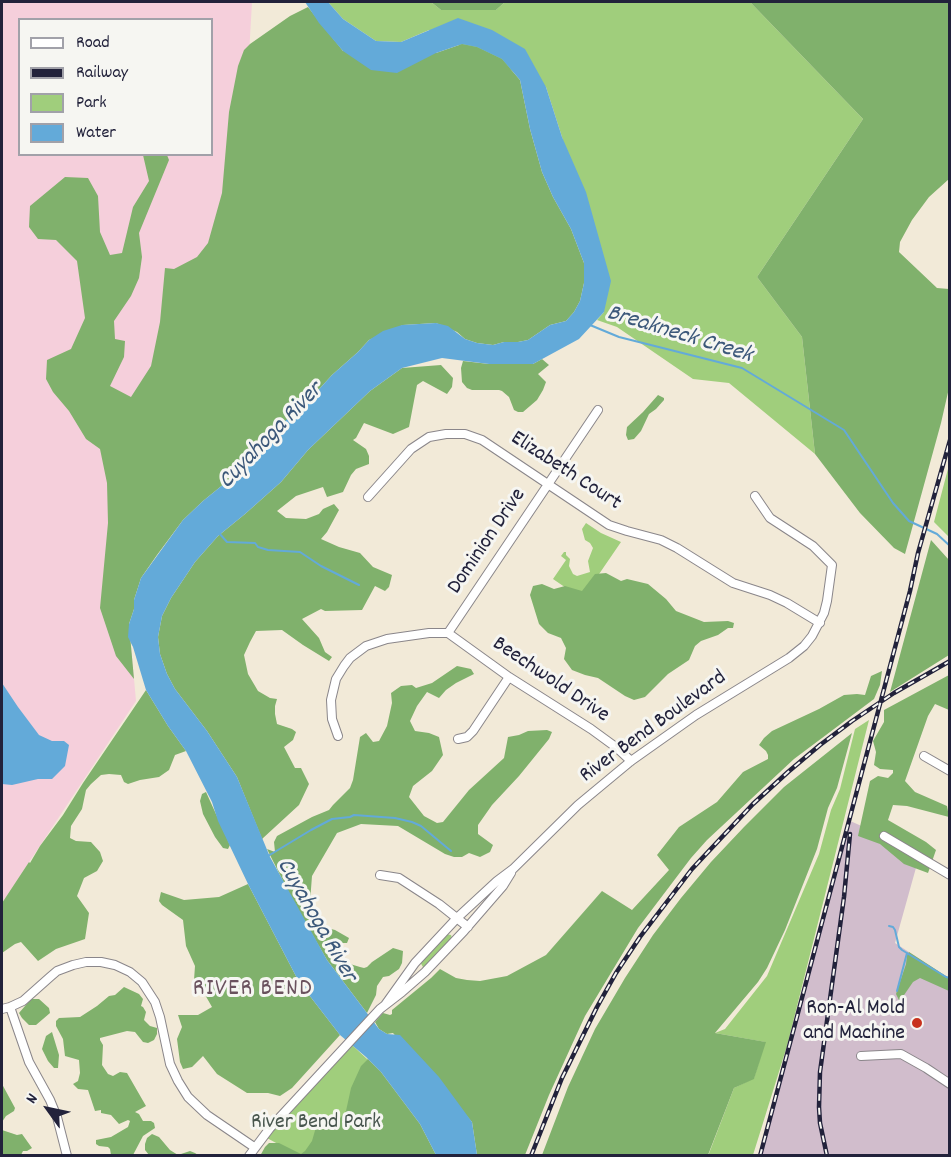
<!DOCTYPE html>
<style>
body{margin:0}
#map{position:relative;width:951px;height:1157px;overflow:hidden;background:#f2ead8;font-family:Dekko,sans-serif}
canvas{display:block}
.frame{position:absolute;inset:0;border:3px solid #22223b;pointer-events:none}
.legend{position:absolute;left:18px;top:18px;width:195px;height:138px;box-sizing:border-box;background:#f6f6f2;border:2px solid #a1a1a9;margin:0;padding:8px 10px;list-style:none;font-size:18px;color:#22223b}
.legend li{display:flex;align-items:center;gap:12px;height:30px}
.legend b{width:30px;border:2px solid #a1a1a9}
.north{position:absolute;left:18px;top:1079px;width:60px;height:60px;-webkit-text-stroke:4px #f6f6f2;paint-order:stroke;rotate:303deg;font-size:16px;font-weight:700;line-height:24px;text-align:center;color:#22223b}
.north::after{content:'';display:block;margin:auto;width:21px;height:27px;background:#22223b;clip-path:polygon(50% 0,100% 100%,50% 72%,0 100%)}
</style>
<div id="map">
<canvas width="951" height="1157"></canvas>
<div class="frame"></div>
<ul class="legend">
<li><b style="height:8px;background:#fff"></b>Road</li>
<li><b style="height:8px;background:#22223b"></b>Railway</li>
<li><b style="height:16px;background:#a0ce7c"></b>Park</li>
<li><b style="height:16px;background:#63aad9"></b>Water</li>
</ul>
<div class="north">N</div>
</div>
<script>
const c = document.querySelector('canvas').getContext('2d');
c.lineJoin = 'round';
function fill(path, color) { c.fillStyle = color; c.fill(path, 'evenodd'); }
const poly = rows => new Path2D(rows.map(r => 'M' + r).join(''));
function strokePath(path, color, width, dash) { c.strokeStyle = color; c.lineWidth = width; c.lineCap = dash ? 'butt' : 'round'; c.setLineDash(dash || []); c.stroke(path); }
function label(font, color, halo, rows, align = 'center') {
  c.font = font + ' Dekko,sans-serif'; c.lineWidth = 6; c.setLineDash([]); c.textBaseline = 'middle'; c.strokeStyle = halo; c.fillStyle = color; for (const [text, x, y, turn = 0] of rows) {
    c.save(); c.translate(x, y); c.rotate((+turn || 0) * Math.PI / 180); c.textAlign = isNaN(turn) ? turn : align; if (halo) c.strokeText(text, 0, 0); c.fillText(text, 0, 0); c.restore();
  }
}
const built = poly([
 [2,2,252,2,239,230,116,481,136,701,2,903],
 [20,20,212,20,212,154,20,154]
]);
const industrial = poly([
 [848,820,884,836,919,857,895,943,949,978,949,1155,760,1156,823,921]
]);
const green = poly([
 [328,2,431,2,441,10,496,10,505,2,750,2,863,119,757,277,802,337,815,454,729,383,693,379,617,327,597,320,604,312,562,137,546,87,429,30,401,42,376,41,343,19],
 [949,465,949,537,934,522],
 [586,523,601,533,621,542,584,596,572,592,553,579,566,560,561,556,564,552,566,552,566,555,570,559,569,566,573,574,577,576,590,572,588,561,593,548,590,543,585,540,582,529],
 [869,720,787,1046,753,1155,708,1156,734,1088,754,1078,765,1042,715,1033,725,1029,767,976,819,854,831,810,840,789,855,729],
 [446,934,451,935,452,938,426,967,423,967,420,962],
 [352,1045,381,1072,328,1155,298,1155,267,1138]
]);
const forest = poly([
 [431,2,505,2,496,10,441,10],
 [750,2,949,2,949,179,929,197,912,220,900,242,899,252,937,288,949,289,949,388,941,423,905,554,894,548,860,513,815,454,802,337,757,277,863,119],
 [308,7,343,51,436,53,462,44,477,47,502,59,520,80,530,129,542,172,553,197,571,229,584,263,584,283,580,301,574,312,566,321,550,325,528,340,518,342,504,342,493,345,477,343,465,339,457,332,436,323,403,325,369,340,358,352,332,375,313,396,262,445,246,466,203,501,183,520,157,555,141,578,134,600,134,609,129,624,134,679,116,656,100,608,108,523,107,483,100,449,86,439,69,411,53,392,46,379,47,360,71,349,85,318,77,261,56,240,38,239,29,227,30,206,65,177,88,178,98,196,100,232,110,255,122,253,133,207,149,181,143,155,167,155,169,160,139,233,142,257,139,278,131,296,114,321,115,339,125,341,124,357,110,386,131,397,151,366,160,322,165,268,174,269,197,257,208,243,222,193,229,112,238,66,244,50,250,44,290,16],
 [542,359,549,365,538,374,546,382,543,390,537,400,523,412,518,412,514,410,509,397,502,391,499,390,472,390,467,388,462,382,461,368,463,361,489,364,533,364],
 [441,365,453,378,452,387,447,394,423,381,417,385,409,427,393,434,364,423,356,438,353,440,366,449,369,456,369,464,356,469,351,475,343,492,327,497,323,487,296,496,277,511,286,518,306,519,319,514,323,509,334,504,339,510,327,532,321,539,339,547,360,553,373,567,392,575,389,587,385,591,375,586,362,610,325,611,321,609,302,619,319,638,325,652,332,657,329,661,303,645,282,630,256,631,250,642,244,655,248,674,258,691,270,698,277,699,275,706,275,714,277,724,292,729,296,732,293,740,284,747,295,768,301,768,309,784,299,805,262,839,237,777,207,731,175,689,167,674,160,654,158,637,162,616,171,598,195,562,218,536,245,514,281,482,308,450,370,391,402,368],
 [658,395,664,398,664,400,656,409,649,414,641,431,634,439,628,440,626,435,627,427,643,412],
 [931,540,949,560,949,655,890,692],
 [606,573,621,581,627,579,648,584,666,599,676,611,704,622,728,621,734,623,733,628,728,628,718,635,701,641,695,646,689,660,668,674,645,697,634,700,625,696,598,678,585,675,572,670,564,659,566,648,561,638,548,633,539,624,530,595,533,586,542,584,554,589,565,586,582,591,595,574],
 [457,666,471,669,474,674,456,683,446,690,439,698,427,692,417,706,410,721,415,731,429,733,439,737,443,755,432,771,413,786,409,797,424,816,437,823,443,822,469,790,504,758,508,737,519,735,528,731,547,730,552,732,549,739,519,776,492,805,478,825,478,834,493,845,490,852,480,857,469,853,462,857,454,857,445,854,398,826,361,824,337,833,312,876,309,915,315,926,321,929,327,928,335,930,349,938,347,943,338,943,339,955,350,964,360,967,364,968,367,967,372,962,393,948,403,951,402,963,399,969,389,976,383,977,377,986,376,995,367,1013,327,960,294,903,267,849,275,852,274,842,277,836,312,817,329,810,333,805,350,788,353,780,360,737,366,733,373,742,379,741,387,726,392,703,391,693,401,686,412,685,416,688,432,683],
 [882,671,880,685,874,699,794,759,707,840,691,858,638,928,585,1016,549,1095,525,1155,477,1155,472,1122,393,1033,387,1034,379,1029,375,1022,383,1013,390,1015,392,1014,392,1010,431,978,440,969,456,978,467,980,480,981,507,976,546,955,602,891,632,910,669,870,657,855,679,827,717,802,743,772,768,759,768,755,766,751,759,745,764,738,772,731,819,709,844,695,857,694,865,695,871,676],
 [949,675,949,710,935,704,928,716,905,781,915,792,947,806,949,817,907,806,893,805,888,820,926,842,936,850,928,873,904,864,880,844,858,836,870,781,878,776,888,778,893,773,893,770,880,769,874,765,876,752,873,741,884,722,884,710],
 [146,690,168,726,186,751,175,755,169,770,159,777,140,780,128,784,124,782,121,775,109,774,101,775,91,784,86,790,82,809,71,826,70,838,76,841,91,842,100,852,103,861,97,871,84,878,77,896,89,913,85,939,56,949,38,961,21,942,15,944,2,953,2,903,29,862,30,863,40,846,63,815,83,783],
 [852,733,837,788,828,808,817,849,785,930,767,968,758,982,715,1033,766,1042,754,1079,734,1088,708,1155,542,1155,568,1087,595,1029,625,978,653,935,681,898,711,862,744,827,784,787],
 [206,792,230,845,228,849,223,848,215,837,203,814,200,801,202,794],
 [248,884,299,982,340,1035,292,1088,280,1096,268,1093,247,1093,217,1074,203,1056,192,1067,183,1069,180,1062,177,1039,182,1027,178,1015,198,1015,212,1007,204,993,194,980,195,966,186,946,183,920,162,905,159,901,161,892,184,900,219,897],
 [909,952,949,978,949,991,920,978,913,982,902,998,899,1000,896,994,906,964,907,955],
 [124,987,139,994,143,999,141,1006,143,1007,146,1012,144,1020,150,1026,157,1028,157,1034,154,1040,148,1043,143,1042,135,1032,127,1031,100,1038,100,1040,103,1045,102,1065,108,1074,113,1076,120,1072,127,1073,146,1106,135,1112,139,1114,143,1121,151,1121,154,1123,155,1128,143,1136,133,1155,111,1155,110,1149,108,1147,99,1146,96,1144,96,1140,111,1137,128,1127,130,1121,128,1120,119,1124,111,1115,101,1113,101,1110,95,1111,88,1090,78,1089,73,1084,78,1081,80,1073,79,1060,65,1056,63,1039,56,1026,56,1021,59,1018,80,1017,97,1006,109,996,115,995],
 [31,999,39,999,49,1008,50,1013,36,1025,29,1025,22,1018,19,1013],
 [52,1032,59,1055,58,1068,54,1068,48,1061,42,1049,46,1036],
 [368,1059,381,1072,420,1124,436,1155,260,1156,265,1147,269,1143,279,1143,301,1154,305,1151,312,1141,316,1127,329,1126,335,1124,346,1111,351,1088,361,1066],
 [2,1084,15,1108,14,1111,6,1116,2,1122],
 [2,1130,17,1135,22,1134,32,1148,27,1151,23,1151,21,1155,2,1155],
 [152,1134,159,1137,170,1150,178,1155,190,1151,195,1153,198,1155,149,1155,145,1150,145,1144,147,1138]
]);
const water = poly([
 [305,2,328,2,343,19,376,41,401,42,458,18,492,30,525,49,546,87,562,137,586,192,611,281,604,312,579,339,533,364,489,364,442,358,402,368,370,391,308,450,281,482,245,514,218,536,195,562,171,598,162,616,158,637,160,654,167,674,175,689,207,731,237,777,270,857,327,960,379,1029,387,1034,400,1035,439,1077,472,1122,477,1155,436,1155,420,1124,381,1072,366,1057,340,1035,299,982,248,884,218,821,212,802,186,751,168,726,146,690,133,647,128,637,129,624,134,609,134,600,141,578,183,520,203,501,246,466,262,445,285,421,313,396,332,375,358,352,369,340,383,331,402,325,436,323,448,326,465,339,477,343,493,345,504,342,518,342,528,340,550,325,566,321,574,312,580,301,584,283,584,263,571,229,553,197,542,172,530,129,520,80,502,59,477,47,462,44,436,53,397,73,371,70,343,51,319,23],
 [2,683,18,707,39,735,52,741,64,741,69,745,65,766,52,779,38,779,12,785,2,784]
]);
const stream = poly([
 [590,325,619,337,742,368,844,430,893,503,909,521,937,534,950,546],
 [219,533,227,542,255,543,258,547,268,550,300,552,321,566,359,585],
 [268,856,311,830,332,819,350,817,354,815,395,818,412,822,421,826,451,851],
 [889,926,893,927,895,930,899,947,902,950,946,977,950,978],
 [897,991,907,953]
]);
const minor = poly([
 [368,497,411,449,429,437,446,434,465,434,482,440,609,525,627,531,661,540,677,548,733,583,770,595,787,603,820,623],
 [448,633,598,410],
 [448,633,509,677,591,729,617,748,631,761],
 [338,736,332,719,331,700,336,679,344,666,350,658,366,646,387,639,429,633,448,633],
 [458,739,467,737,473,731,509,677],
 [924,756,950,771],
 [884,836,950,875],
 [380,875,399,878,439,904,468,927],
 [385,1005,415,963,457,918,497,881,513,869,578,805,631,761,696,715,789,658,804,646,812,636,824,613,827,601,832,565,813,546,770,518,755,496],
 [10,1007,29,1062,50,1100,57,1117,67,1156],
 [2,1009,10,1007,23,1001,50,977,57,971,73,965,86,962,101,962,115,965,130,972,142,982,155,1002,160,1017,170,1064,178,1081,188,1097,207,1115,254,1147],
 [861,1056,901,1054,926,1068,950,1084],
 [249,1156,270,1128,380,1009,402,992,425,972,464,931,503,886,511,873]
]);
const rail = poly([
 [531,1156,562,1078,597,1007,616,973,640,937,692,869,753,804,788,772,820,745,852,721,894,693,950,661],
 [760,1156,910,591,918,553,950,440],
 [827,1156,820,1123,819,1107,820,1072,844,897,850,834]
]);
const markers = [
 [917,1023,6,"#c8321e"]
];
const streetNames = [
 ["Elizabeth Court",565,472,33],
 ["Dominion Drive",488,542,-56],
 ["Beechwold Drive",550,681,34],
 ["River Bend Boulevard",654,728,-36]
];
const poiNames = [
 ["Ron-Al Mold",905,1010],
 ["and Machine",905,1035]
];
const parkNames = [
 ["River Bend Park",316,1124]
];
const waterNames = [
 ["Breakneck Creek",679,336,17],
 ["Cuyahoga River",272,437,-46],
 ["Cuyahoga River",315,921,60]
];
const neighbourhoodNames = [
 ["RIVER BEND",253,991]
];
fill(built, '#f5cfdb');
fill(industrial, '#d1bdcc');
fill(green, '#a0ce7c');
fill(forest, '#80b16c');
fill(water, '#63aad9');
strokePath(stream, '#63aad9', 2);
strokePath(minor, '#8a868a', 10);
strokePath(minor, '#fff', 8);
strokePath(rail, '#22223b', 4.5);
strokePath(rail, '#f6f6f2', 2, [7]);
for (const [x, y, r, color] of markers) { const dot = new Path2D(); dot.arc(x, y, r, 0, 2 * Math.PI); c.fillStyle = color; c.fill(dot); strokePath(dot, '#f6f6f2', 2); }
label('22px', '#22223b', '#f6f6f2', streetNames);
label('22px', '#22223b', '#f6f6f2', poiNames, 'right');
label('22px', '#48564e', '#f6f6f2', parkNames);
label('italic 24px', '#3c587a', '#f6f6f2', waterNames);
c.letterSpacing = '1.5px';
label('24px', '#6a525e', '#f6f6f2', neighbourhoodNames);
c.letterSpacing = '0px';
</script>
